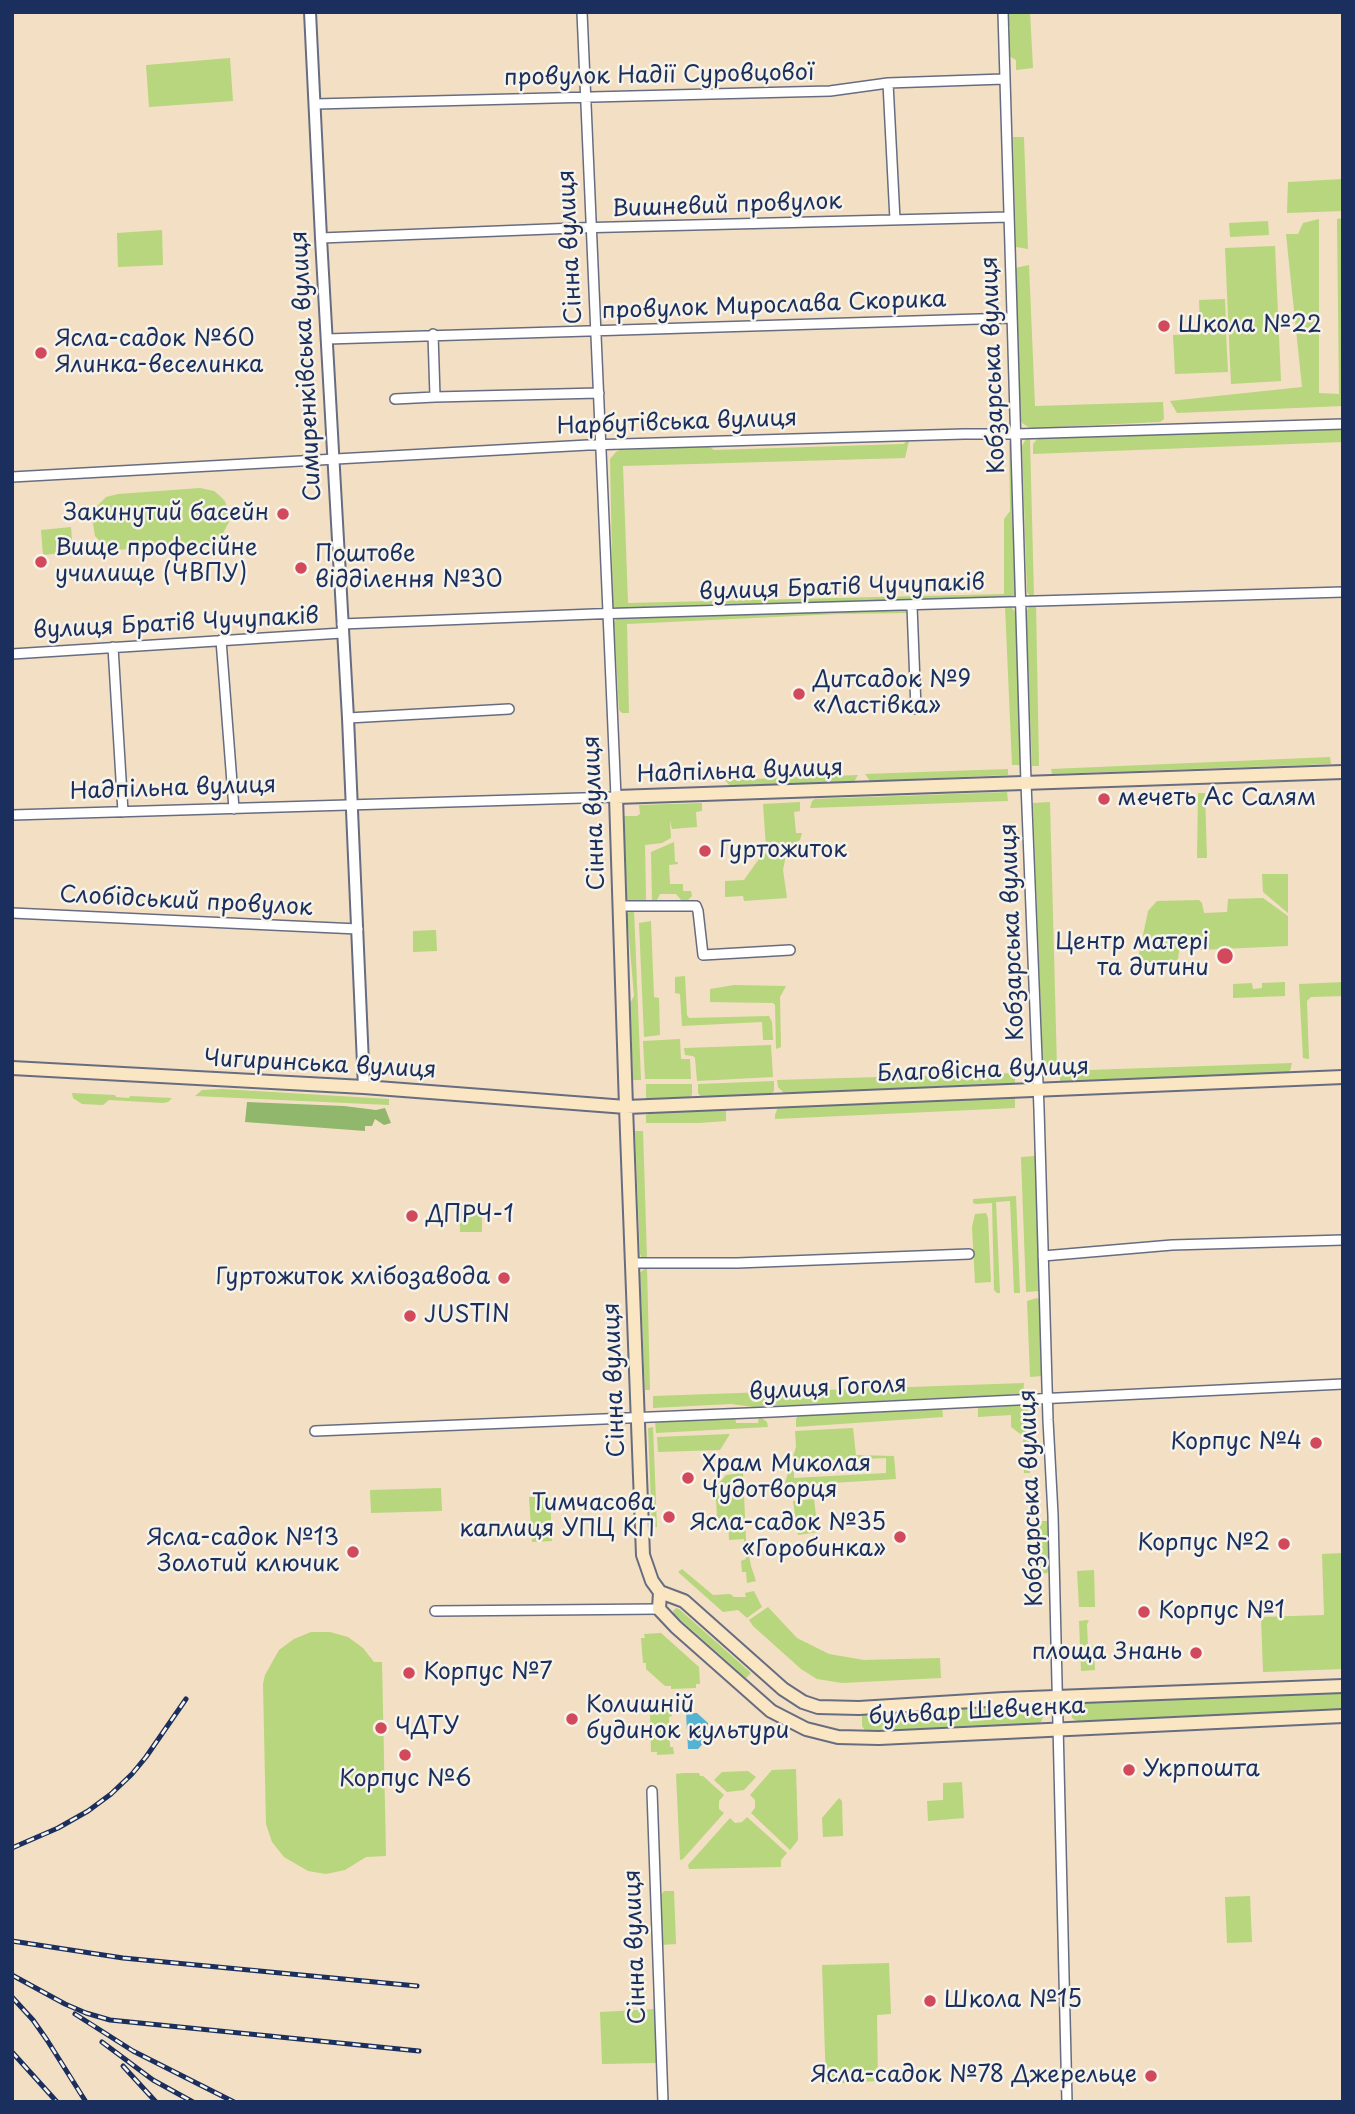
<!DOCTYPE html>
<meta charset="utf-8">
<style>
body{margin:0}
#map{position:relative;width:1355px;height:2114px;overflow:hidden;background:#f3dfc3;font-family:"Playpen Sans",sans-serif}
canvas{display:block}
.frame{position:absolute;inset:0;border:14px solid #1b2f5e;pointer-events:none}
</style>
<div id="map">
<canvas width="1355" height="2114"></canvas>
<div class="frame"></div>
</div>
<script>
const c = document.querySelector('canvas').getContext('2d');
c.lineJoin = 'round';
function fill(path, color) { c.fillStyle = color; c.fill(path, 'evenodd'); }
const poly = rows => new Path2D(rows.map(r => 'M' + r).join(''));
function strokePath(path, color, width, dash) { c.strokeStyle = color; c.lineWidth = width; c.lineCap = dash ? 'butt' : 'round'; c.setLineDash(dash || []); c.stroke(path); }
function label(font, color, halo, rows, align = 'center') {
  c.font = font + ' "Playpen Sans",sans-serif'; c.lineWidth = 5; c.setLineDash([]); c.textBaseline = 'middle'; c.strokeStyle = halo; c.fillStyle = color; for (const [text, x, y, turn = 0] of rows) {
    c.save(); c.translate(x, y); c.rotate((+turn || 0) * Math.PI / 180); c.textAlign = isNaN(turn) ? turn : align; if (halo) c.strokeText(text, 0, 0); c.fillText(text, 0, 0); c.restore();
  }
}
const green = poly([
 [1009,12,1030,12,1033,68,1016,70,1016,60,1006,54,1010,27,1005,21],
 [230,58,233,101,149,107,146,65],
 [1013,137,1024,137,1028,249,1016,247],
 [1343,179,1343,211,1287,213,1288,182],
 [1343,218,1343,406,1177,413,1170,401,1302,387,1286,234,1298,234,1303,223,1319,219,1319,393,1339,394,1337,219],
 [1268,221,1269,235,1230,237,1229,223],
 [162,230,163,265,118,267,117,233],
 [1275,246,1281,381,1231,384,1225,248],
 [1029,265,1035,406,1163,402,1164,419,1160,422,1035,428,1028,427,1022,423,1019,416,1015,268],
 [1225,299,1226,325,1200,326,1199,300],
 [1226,332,1228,372,1175,374,1173,335],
 [1343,427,1343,442,1033,454,1033,444,1038,438],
 [1026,439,1030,439,1034,597,1030,596,1027,592,1022,446],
 [906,441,909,441,905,458,623,466,628,603,1004,594,1004,519,1010,511,1009,442,1012,443,1018,592,1014,595,1005,597,628,608,621,610,613,606,610,459,616,452,620,450,708,446,714,450,904,444],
 [200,488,214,491,220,496,225,501,229,515,229,522,222,535,210,543,116,550,104,545,95,536,92,517,97,506,106,497,118,494],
 [71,527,73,552,43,555,41,530],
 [1036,604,1039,766,1032,766,1026,612,1029,607],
 [1005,606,1010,606,1016,613,1021,765,1012,765],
 [906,607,906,613,838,614,627,624,629,713,622,713,619,710,614,622,618,618],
 [1330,757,1331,764,1052,774,1051,769],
 [1008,769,1008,775,870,781,865,774],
 [858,775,854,782,730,786,725,780],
 [1007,792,1008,801,810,808,812,801,815,799],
 [1198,793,1205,793,1207,858,1197,858],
 [800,802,800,811,794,812,796,833,802,833,800,840,791,845,766,847,763,804],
 [1050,802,1057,1068,1043,1068,1033,803],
 [702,803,702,811,696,812,697,827,672,829,670,820,671,838,662,843,645,845,646,899,644,902,630,903,627,899,624,816,637,816,640,814,639,805],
 [674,842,675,862,678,862,678,864,669,865,670,884,683,884,683,891,691,891,692,896,688,900,682,901,676,894,660,894,656,902,652,902,651,852],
 [784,851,785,860,783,870,787,898,744,901,743,896,725,897,725,881,744,880,761,856,768,852],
 [1262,874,1288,874,1288,913,1263,892],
 [1263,898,1288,916,1288,946,1179,951,1178,960,1140,963,1138,959,1148,911,1157,901,1199,900,1202,903,1204,913,1227,912,1228,899],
 [630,910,634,910,641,1080,633,1080,630,1003,634,996,627,915],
 [651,921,654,997,659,998,660,1035,644,1037,639,923],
 [436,930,437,951,413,952,413,931],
 [685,976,687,1015,689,1018,769,1016,772,1022,773,1040,763,1040,762,1022,682,1026,680,994,675,993,675,977],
 [1285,982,1285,996,1233,998,1233,984,1252,983,1253,989,1262,988,1262,983],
 [1343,982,1343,996,1311,997,1307,1001,1309,1059,1303,1058,1299,984],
 [734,985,786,986,780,997,781,1047,776,1049,775,1005,773,1003,710,1002,710,989],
 [680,1039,681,1059,690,1059,691,1079,645,1079,643,1041],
 [771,1045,773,1077,697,1081,695,1058,693,1056,685,1055,684,1048],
 [1292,1063,1290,1071,1285,1073,1060,1081,1060,1071],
 [1015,1073,1015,1084,784,1093,778,1087,777,1080],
 [774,1081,774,1091,770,1095,702,1098,698,1093,698,1084],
 [646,1084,692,1084,692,1095,689,1098,646,1099],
 [222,1089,389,1099,389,1105,195,1096,202,1090],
 [72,1093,115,1095,116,1097,129,1098,130,1096,172,1098,168,1102,163,1103,109,1100,103,1105,82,1104,73,1098],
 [1015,1098,1015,1108,775,1119,775,1115,778,1107],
 [726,1109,726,1121,699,1123,646,1123,646,1115,651,1113],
 [635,1131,643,1131,647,1258,642,1258,640,1254],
 [1035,1156,1039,1291,1026,1292,1021,1157],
 [1016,1196,1020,1293,1014,1293,1010,1201,996,1202,1000,1293,997,1293,994,1290,992,1203,976,1204,973,1203,973,1199],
 [482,1203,482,1232,460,1232,459,1204],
 [986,1213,988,1218,991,1282,975,1283,972,1227,975,1214],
 [647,1266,650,1390,645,1390,640,1273],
 [1037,1298,1040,1301,1042,1376,1030,1377,1027,1301],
 [1024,1383,1023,1394,753,1407,731,1404,653,1408,653,1396],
 [1028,1403,1030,1473,1024,1473,1023,1436,1011,1427,1011,1415,978,1417,978,1405],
 [942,1407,943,1417,796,1427,796,1419,799,1414],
 [735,1416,736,1423,758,1423,759,1416,767,1422,768,1427,656,1433,655,1421],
 [653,1427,657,1527,652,1528,648,1428],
 [853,1428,856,1455,894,1456,896,1479,784,1486,796,1447,795,1431],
 [886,1458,886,1473,794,1478,794,1462],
 [730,1434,720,1450,658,1452,657,1437],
 [743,1473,746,1539,751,1566,756,1581,747,1583,746,1572,742,1572,741,1561,746,1559,744,1539,729,1540,728,1517,714,1519,711,1517,717,1515,715,1487,726,1475],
 [441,1488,442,1511,371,1513,370,1490],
 [550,1496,552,1541,532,1542,529,1497],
 [814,1499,818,1532,798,1535,793,1501],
 [1038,1521,1048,1521,1049,1571,1047,1573,1040,1574],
 [1343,1553,1343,1669,1263,1672,1261,1617,1324,1615,1322,1554],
 [682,1569,713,1595,730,1594,734,1597,746,1597,745,1593,754,1591,762,1607,747,1618,738,1610,723,1612,678,1572],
 [1094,1570,1095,1607,1079,1607,1077,1571],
 [768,1607,797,1638,829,1654,864,1660,940,1658,941,1678,842,1683,817,1679,801,1669,753,1626,749,1620],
 [676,1608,679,1609,751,1673,746,1678,674,1614,673,1611],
 [1087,1620,1089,1621,1087,1624,1088,1646,1094,1646,1095,1670,1081,1671,1079,1621],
 [311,1632,330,1632,348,1637,363,1648,374,1662,382,1662,386,1856,366,1857,345,1870,326,1874,308,1871,284,1857,272,1842,266,1824,263,1684,265,1675,279,1650,294,1639],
 [661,1633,699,1667,700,1684,696,1684,696,1688,671,1689,671,1686,665,1686,646,1669,646,1663,643,1663,641,1638,645,1638,644,1634],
 [1343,1692,1343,1710,1078,1722,1072,1718,1071,1709,1075,1702],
 [1035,1703,1042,1707,1043,1717,1041,1722,1036,1725,867,1733,862,1726,862,1716,866,1712],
 [672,1709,672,1716,669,1717,670,1747,673,1747,674,1754,657,1755,657,1752,651,1752,650,1713,656,1713,656,1710],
 [796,1769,798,1840,790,1850,751,1813,755,1808,755,1800,750,1795,772,1770],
 [748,1771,756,1777,744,1790,727,1792,714,1780,722,1772],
 [683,1773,699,1773,700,1776,703,1776,724,1795,719,1801,719,1809,724,1813,683,1859,680,1860,676,1774],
 [962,1782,964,1818,928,1821,927,1801,943,1800,943,1783],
 [839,1798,842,1801,843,1836,823,1837,822,1818],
 [747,1817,787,1853,781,1860,781,1867,689,1869,688,1865,730,1818,735,1823,742,1822],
 [664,1891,674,1891,676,1944,661,1945,660,1896],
 [1250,1896,1252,1942,1227,1943,1225,1897],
 [889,1963,891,2014,877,2015,878,2081,826,2084,822,1965],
 [655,2009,657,2063,602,2064,600,2012]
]);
const forest = poly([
 [247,1102,344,1106,376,1110,385,1108,391,1123,384,1125,375,1119,372,1126,365,1126,365,1131,245,1122]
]);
const water = poly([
 [686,1713,697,1713,708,1723,708,1738,698,1749,688,1749]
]);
const minor = poly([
 [1003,12,1026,783,1039,1109,1048,1420,1053,1515,1067,2102],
 [888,83,895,220],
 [315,104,830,91,888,83,1004,79],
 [321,238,575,228,1009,217],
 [433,334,435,397,599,393],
 [327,339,1012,318],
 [395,399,435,397],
 [12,477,588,445,964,434,1016,434,1343,424],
 [912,606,916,709],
 [342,624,594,614,1343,592],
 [221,640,234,809],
 [113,647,123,812],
 [12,654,342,633],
 [348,718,509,709],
 [12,815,616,797,582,12],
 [620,906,696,906,698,911,703,955,790,950],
 [12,913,358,929],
 [1043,1256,1172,1245,1343,1240],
 [632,1263,737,1263,969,1254],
 [315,1431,772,1412,1343,1384],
 [435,1611,659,1609],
 [652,1791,663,2102]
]);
const tertiary = poly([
 [310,12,321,238,348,718,364,1087]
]);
const secondary = poly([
 [1343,772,616,797,626,1107,643,1555,652,1581,660,1592,659,1609,676,1627,771,1711,806,1729,838,1737,879,1738,1343,1716],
 [12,1068,364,1087,626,1107,1343,1077],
 [660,1592,684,1601,783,1689,803,1702,818,1707,859,1708,1004,1699,1343,1686]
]);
const rail = poly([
 [12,1848,58,1828,88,1811,111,1794,132,1774,146,1757,186,1699],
 [12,1941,123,1958,417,1986],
 [12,1975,65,2004,86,2013,110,2020,419,2051],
 [12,1997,33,2020,47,2040,86,2102],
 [75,2014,133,2051,234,2102],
 [102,2042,153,2080,193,2102],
 [12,2052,57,2102],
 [123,2066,156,2102]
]);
const markers = [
 [1164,326,7,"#d1495b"],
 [41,353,7,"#d1495b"],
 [283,514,7,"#d1495b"],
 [41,562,7,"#d1495b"],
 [301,568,7,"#d1495b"],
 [799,694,7,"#d1495b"],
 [1104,799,7,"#d1495b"],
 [705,851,7,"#d1495b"],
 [1225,956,9,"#d1495b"],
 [412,1216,7,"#d1495b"],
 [504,1278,7,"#d1495b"],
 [410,1316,7,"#d1495b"],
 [1316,1443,7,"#d1495b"],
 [688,1478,7,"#d1495b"],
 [669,1517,7,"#d1495b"],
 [900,1537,7,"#d1495b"],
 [1284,1544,7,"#d1495b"],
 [353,1552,7,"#d1495b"],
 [1144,1612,7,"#d1495b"],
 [1196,1653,7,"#d1495b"],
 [409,1673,7,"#d1495b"],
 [572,1719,7,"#d1495b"],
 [381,1728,7,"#d1495b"],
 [405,1755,7,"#d1495b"],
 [1129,1770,7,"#d1495b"],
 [930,2001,7,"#d1495b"],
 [1151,2076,7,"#d1495b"]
];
const streetNames = [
 ["провулок Надії Суровцової",659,76,-1],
 ["Вишневий провулок",727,206,-2],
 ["Сінна вулиця",571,247,-93],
 ["провулок Мирослава Скорика",774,306,-2],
 ["Кобзарська вулиця",994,365,-92],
 ["Симиренківська вулиця",307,366,-93],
 ["Нарбутівська вулиця",677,423,-2],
 ["вулиця Братів Чучупаків",842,588,-2],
 ["вулиця Братів Чучупаків",176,624,-3],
 ["Надпільна вулиця",740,772,-2],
 ["Надпільна вулиця",173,789,-2],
 ["Сінна вулиця",595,813,-92],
 ["Слобідський провулок",186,902,3],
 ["Кобзарська вулиця",1013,932,-92],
 ["Чигиринська вулиця",320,1065,3],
 ["Благовісна вулиця",983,1071,-2],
 ["Сінна вулиця",615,1380,-92],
 ["вулиця Гоголя",828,1389,-3],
 ["Кобзарська вулиця",1032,1498,-92],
 ["бульвар Шевченка",977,1712,-3],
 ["Сінна вулиця",636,1947,-92]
];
const poiNames = [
 ["Школа №22",1178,326],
 ["Ясла-садок №60",55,340],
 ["Ялинка-веселинка",55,366],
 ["Закинутий басейн",269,514,"right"],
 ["Вище професійне",55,549],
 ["училище (ЧВПУ)",55,575],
 ["Поштове",315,555],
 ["відділення №30",315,581],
 ["Дитсадок №9",813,681],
 ["«Ластівка»",813,707],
 ["мечеть Ас Салям",1118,799],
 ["Гуртожиток",719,851],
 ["Центр матері",1209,943,"right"],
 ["та дитини",1209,969,"right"],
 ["ДПРЧ-1",426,1216],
 ["Гуртожиток хлібозавода",490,1278,"right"],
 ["JUSTIN",424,1316],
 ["Корпус №4",1302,1443,"right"],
 ["Храм Миколая",702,1465],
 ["Чудотворця",702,1491],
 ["Тимчасова",655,1504,"right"],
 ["каплиця УПЦ КП",655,1530,"right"],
 ["Ясла-садок №35",886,1524,"right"],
 ["«Горобинка»",886,1550,"right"],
 ["Ясла-садок №13",339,1539,"right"],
 ["Золотий ключик",339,1565,"right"],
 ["Корпус №2",1270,1544,"right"],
 ["Корпус №1",1158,1612],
 ["площа Знань",1182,1653,"right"],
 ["Корпус №7",423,1673],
 ["Колишній",586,1706],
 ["будинок культури",586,1732],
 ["ЧДТУ",395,1728],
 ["Укрпошта",1143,1770],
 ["Корпус №6",405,1780,"center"],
 ["Школа №15",944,2001],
 ["Ясла-садок №78 Джерельце",1137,2076,"right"]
];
fill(green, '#b7d67d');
fill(forest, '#91b76c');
fill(water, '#55b2d3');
strokePath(minor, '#676d81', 12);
strokePath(tertiary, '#676d81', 14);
strokePath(secondary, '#676d81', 16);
strokePath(minor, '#fff', 9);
strokePath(tertiary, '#fff', 10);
strokePath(secondary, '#fbe6c4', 12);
strokePath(rail, '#1b2f5e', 5);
strokePath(rail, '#f7f3e8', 2.5, [8]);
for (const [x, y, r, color] of markers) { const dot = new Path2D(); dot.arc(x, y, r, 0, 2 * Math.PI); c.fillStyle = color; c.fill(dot); strokePath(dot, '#f7f3e8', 2.5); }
label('23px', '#1b2f5e', '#f7f3e8', streetNames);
label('23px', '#1b2f5e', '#f7f3e8', poiNames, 'left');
</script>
